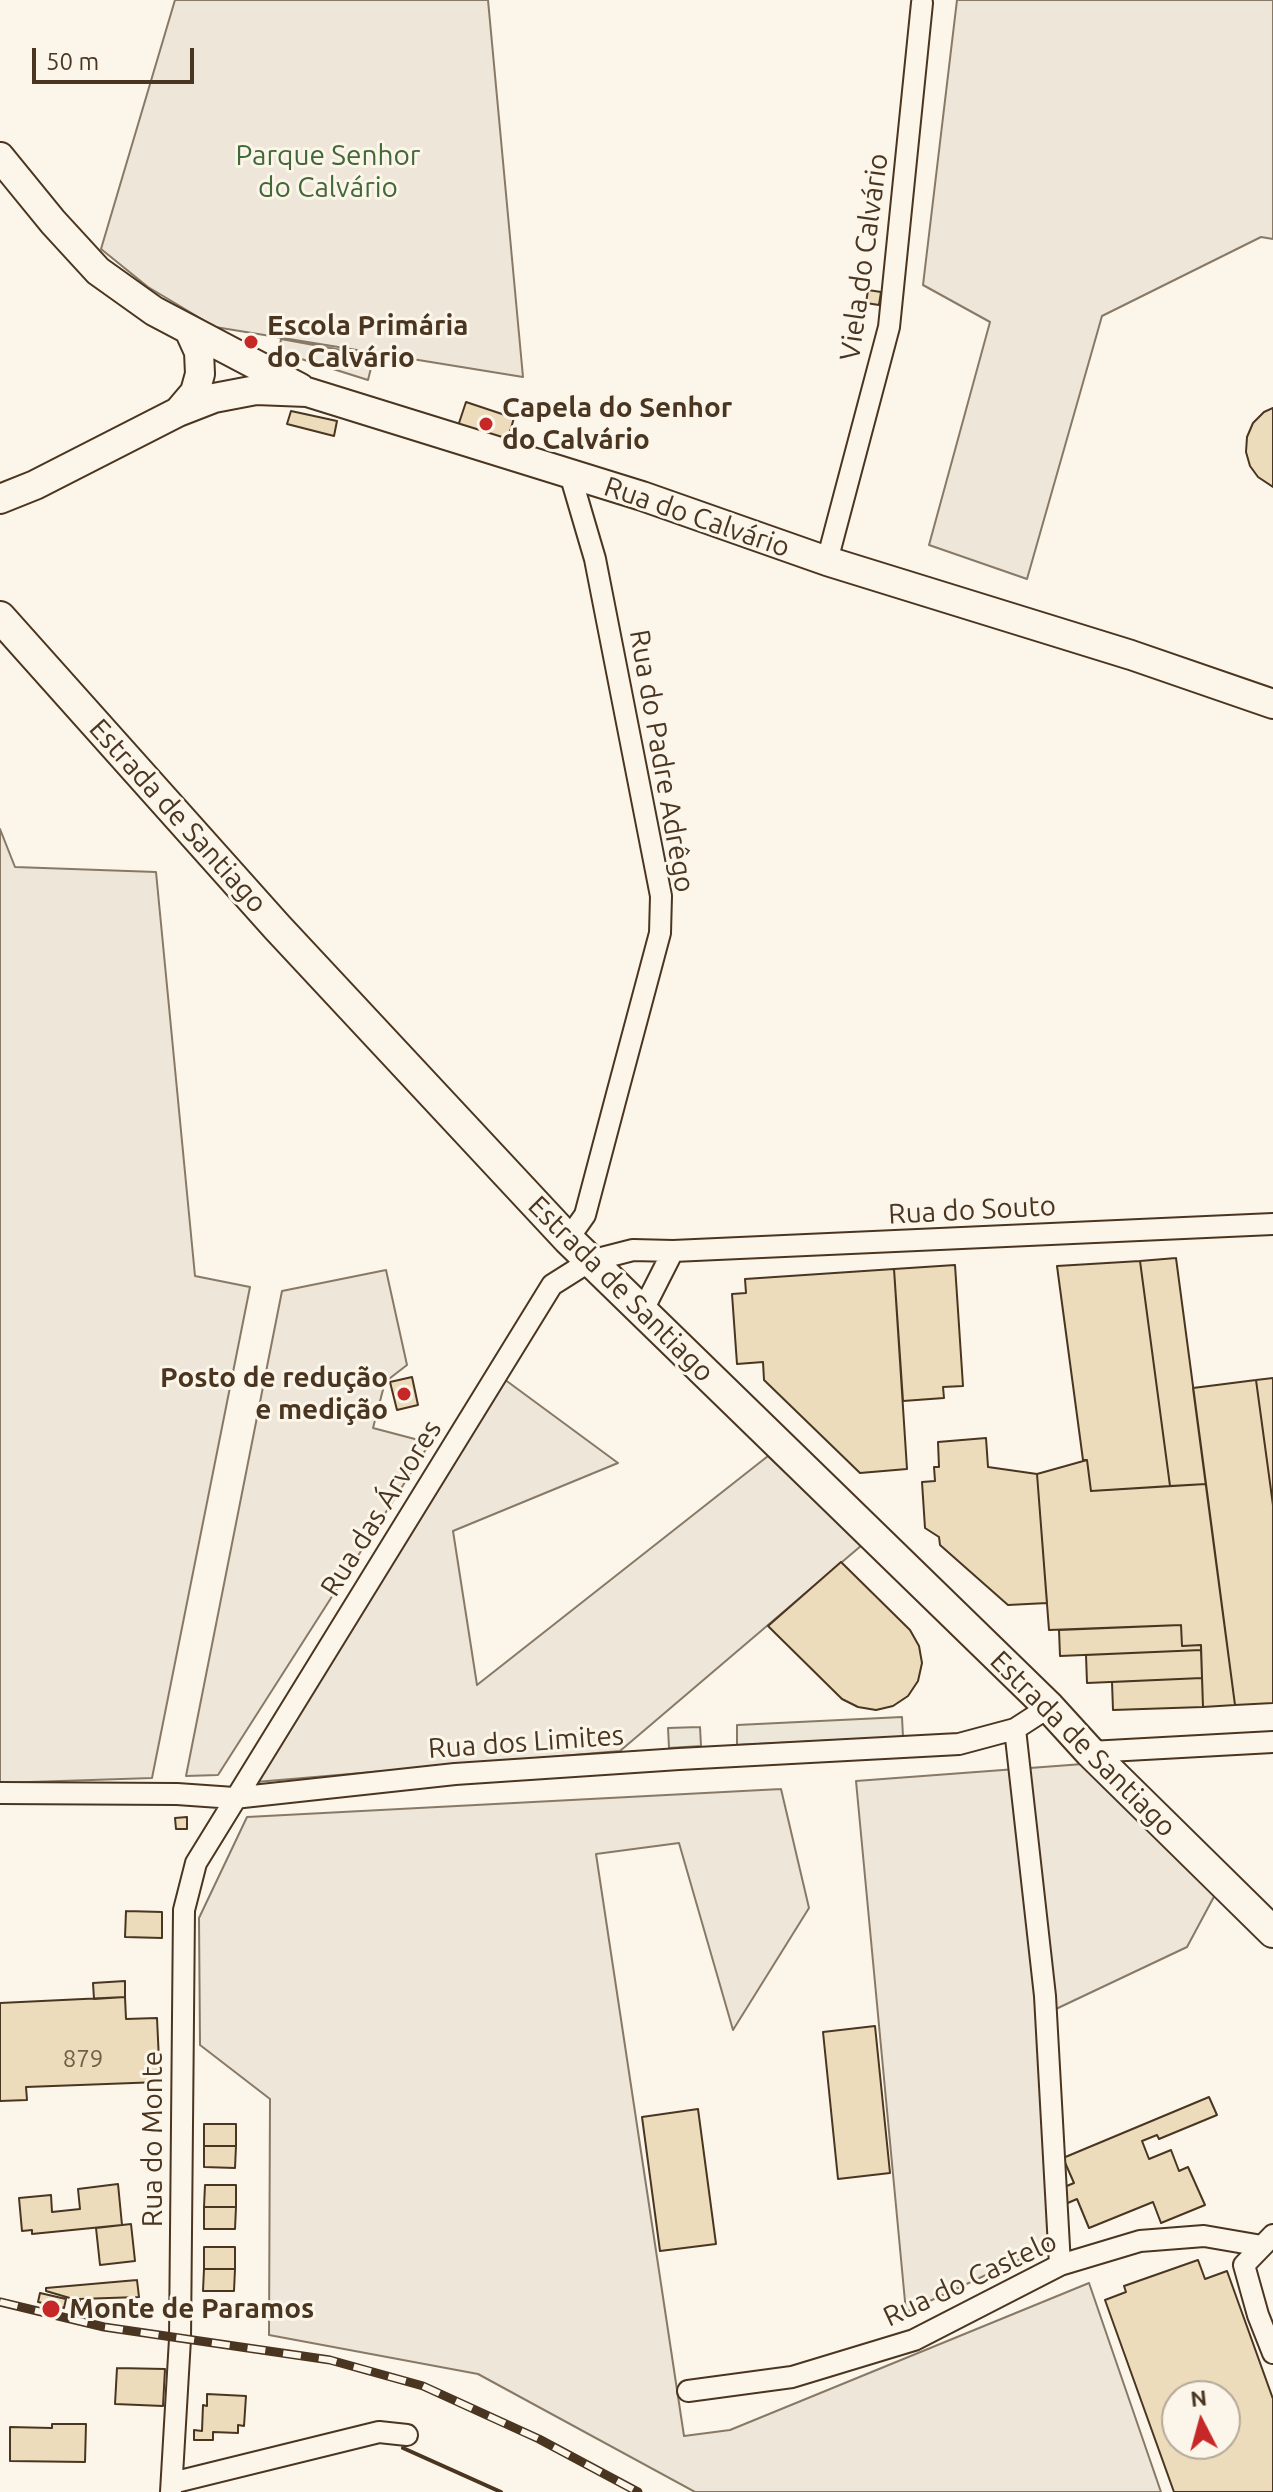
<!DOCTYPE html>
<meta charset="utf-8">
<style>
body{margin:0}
#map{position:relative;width:1273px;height:2492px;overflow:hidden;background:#fbf6e9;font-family:Ubuntu,sans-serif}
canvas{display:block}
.north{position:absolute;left:1161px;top:2380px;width:80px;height:80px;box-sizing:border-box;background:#fbf6e9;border:2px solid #b4a999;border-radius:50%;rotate:354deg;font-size:22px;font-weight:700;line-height:32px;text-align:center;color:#4a3520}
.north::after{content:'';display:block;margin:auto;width:28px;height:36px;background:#c62828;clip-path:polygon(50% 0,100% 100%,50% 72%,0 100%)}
.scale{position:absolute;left:32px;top:48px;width:162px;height:36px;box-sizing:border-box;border:4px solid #4a3520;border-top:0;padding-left:10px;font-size:24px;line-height:28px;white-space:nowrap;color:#4a3520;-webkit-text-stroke:6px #fbf6e9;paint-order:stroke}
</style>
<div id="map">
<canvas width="1273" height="2492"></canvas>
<div class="north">N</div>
<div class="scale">50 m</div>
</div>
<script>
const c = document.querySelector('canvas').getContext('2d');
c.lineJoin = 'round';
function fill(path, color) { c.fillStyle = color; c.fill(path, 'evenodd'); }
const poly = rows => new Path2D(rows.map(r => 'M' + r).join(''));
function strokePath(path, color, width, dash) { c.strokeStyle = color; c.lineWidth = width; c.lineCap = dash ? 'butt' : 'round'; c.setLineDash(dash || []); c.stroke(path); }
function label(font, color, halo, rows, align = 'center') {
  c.font = font + ' Ubuntu,sans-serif'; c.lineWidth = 6; c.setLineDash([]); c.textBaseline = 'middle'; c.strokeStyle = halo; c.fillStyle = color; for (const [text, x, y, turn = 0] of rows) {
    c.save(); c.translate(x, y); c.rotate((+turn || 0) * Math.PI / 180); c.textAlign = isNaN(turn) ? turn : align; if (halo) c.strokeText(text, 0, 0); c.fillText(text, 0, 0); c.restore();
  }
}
const green = poly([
 [175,0,488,0,523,377,215,327,148,287,101,249,175,0],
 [957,0,1273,0,1273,239,1261,237,1102,316,1027,579,929,545,990,322,923,285,957,0],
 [281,339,374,356,368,380,279,352,281,339],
 [0,829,15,867,156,872,195,1276,250,1287,152,1778,0,1783,0,829],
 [386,1270,407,1365,385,1382,373,1428,430,1443,218,1775,186,1776,282,1291,386,1270],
 [504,1379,618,1463,453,1531,477,1685,768,1456,862,1545,620,1751,256,1782,504,1379],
 [1083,1764,1217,1891,1187,1947,1039,2017,1053,2244,906,2312,856,1781,1083,1764],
 [781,1789,809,1908,733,2030,679,1843,596,1854,684,2436,730,2430,1089,2283,1161,2492,695,2492,478,2374,269,2335,270,2099,200,2045,199,1918,247,1817,781,1789]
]);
const parking = poly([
 [902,1717,903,1737,737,1745,737,1725,902,1717],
 [700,1727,701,1746,669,1748,668,1728,700,1727]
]);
const building = poly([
 [868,290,881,292,879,305,866,303,868,290],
 [466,402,514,418,505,448,457,429,466,402],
 [1273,408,1273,487,1258,477,1250,466,1246,452,1247,437,1253,423,1264,412,1273,408],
 [291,411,337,421,334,436,287,424,291,411],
 [1176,1258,1206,1484,1170,1486,1140,1261,1176,1258],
 [1140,1261,1170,1486,1091,1491,1087,1460,1083,1460,1057,1266,1140,1261],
 [955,1265,963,1386,943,1387,944,1398,903,1401,894,1269,955,1265],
 [894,1269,907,1469,860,1473,764,1380,763,1362,737,1364,732,1294,746,1293,745,1279,894,1269],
 [412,1377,418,1405,397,1410,390,1382,412,1377],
 [1273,1378,1273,1505,1256,1380,1273,1378],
 [1256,1380,1273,1505,1273,1703,1235,1705,1193,1388,1256,1380],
 [986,1438,988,1467,1037,1474,1047,1603,1008,1605,940,1545,939,1537,925,1528,922,1482,935,1481,934,1467,939,1467,938,1442,986,1438],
 [1087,1460,1091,1491,1206,1484,1235,1705,1203,1707,1201,1645,1182,1646,1181,1625,1049,1630,1037,1474,1087,1460],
 [841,1562,910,1630,919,1646,922,1663,918,1681,908,1696,893,1706,876,1710,858,1707,842,1699,768,1626,841,1562],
 [1181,1625,1182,1646,1201,1645,1201,1650,1060,1656,1059,1630,1181,1625],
 [1201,1650,1202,1678,1087,1683,1086,1655,1201,1650],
 [1202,1678,1203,1707,1113,1710,1112,1682,1202,1678],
 [187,1817,187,1829,176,1829,175,1818,187,1817],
 [126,1911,162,1912,162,1938,125,1937,126,1911],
 [125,1981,125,1997,94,1999,93,1983,125,1981],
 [125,1997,126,2019,157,2018,160,2082,26,2087,27,2100,0,2101,0,2003,125,1997],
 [875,2026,890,2173,838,2179,823,2032,875,2026],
 [1209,2097,1217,2115,1159,2139,1157,2135,1142,2141,1149,2159,1171,2150,1179,2171,1188,2167,1205,2205,1161,2223,1153,2202,1089,2228,1077,2199,1063,2205,1057,2190,1074,2183,1063,2158,1209,2097],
 [698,2109,716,2244,660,2251,642,2117,698,2109],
 [204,2124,236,2124,236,2146,204,2146,204,2124],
 [204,2146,236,2146,235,2168,204,2167,204,2146],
 [118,2184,122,2225,32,2234,32,2230,22,2231,19,2198,51,2195,52,2212,80,2209,78,2189,118,2184],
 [205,2185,236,2185,236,2207,204,2207,205,2185],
 [204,2207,236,2207,235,2229,204,2229,204,2207],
 [131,2224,135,2261,100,2265,96,2228,131,2224],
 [204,2247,235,2247,235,2269,204,2269,204,2247],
 [1198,2260,1205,2279,1227,2271,1273,2399,1273,2492,1174,2492,1105,2300,1126,2292,1124,2286,1198,2260],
 [1177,2396,1225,2396,1225,2444,1177,2444,1177,2396],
 [204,2269,235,2269,234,2291,203,2291,204,2269],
 [137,2280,139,2297,79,2299,80,2301,46,2291,46,2288,137,2280],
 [40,2293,66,2299,64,2308,38,2302,40,2293],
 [117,2368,165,2369,163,2406,115,2404,117,2368],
 [207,2394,246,2396,244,2426,238,2425,238,2433,213,2432,213,2440,194,2440,194,2430,202,2431,203,2405,207,2406,207,2394],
 [52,2424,86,2424,85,2462,10,2461,10,2427,52,2428,52,2424]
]);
const minor = poly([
 [827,561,889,327,922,3],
 [568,1239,585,1215,617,1094,660,933,661,896,595,559,570,474],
 [642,1312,673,1251],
 [1015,1729,1045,1996,1060,2265],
 [1090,1752,1273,1742],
 [0,1793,177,1794,234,1798,455,1774,679,1759,959,1744,1015,1729,1049,1707],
 [1273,2235,1244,2265,1258,2315,1273,2353],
 [688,2391,792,2377,914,2340,1060,2265,1140,2241,1204,2236,1262,2246],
 [172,2483,379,2432,407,2435],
 [171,2492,180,2339,184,1910,196,1863,552,1285,590,1261,633,1250,673,1251,1273,1224]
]);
const secondary = poly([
 [0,157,53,222,98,271,154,311,300,388],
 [178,412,195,392,200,374,199,352,189,330],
 [0,499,35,485,178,412,214,398,256,390,307,392,642,496,827,561,1131,655,1273,704]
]);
const primary = poly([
 [0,617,277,927,568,1239,1049,1707,1090,1752,1273,1932]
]);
const rail = poly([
 [0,2302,104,2327,330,2360,423,2386,539,2439,638,2492]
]);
const wall = poly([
 [403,2448,501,2492]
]);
const markers = [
 [251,342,8,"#c62828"],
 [486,424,8,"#c62828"],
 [404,1394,8,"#c62828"],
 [51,2309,10,"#c62828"]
];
const numberNames = [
 ["879",83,2059]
];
const parkNames = [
 ["Parque Senhor",328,156],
 ["do Calvário",328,188]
];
const streetNames = [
 ["Viela do Calvário",864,257,-82],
 ["Rua do Calvário",697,517,19],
 ["Rua do Padre Adrêgo",662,761,80],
 ["Estrada de Santiago",178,816,48],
 ["Rua do Souto",972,1210,-3],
 ["Estrada de Santiago",621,1289,45],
 ["Rua das Árvores",381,1508,-58],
 ["Rua dos Limites",526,1742,-4],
 ["Estrada de Santiago",1083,1744,45],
 ["Rua do Monte",153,2139,-90],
 ["Rua do Castelo",970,2279,-25]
];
const poiNames = [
 ["Escola Primária",267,326],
 ["do Calvário",267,358],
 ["Capela do Senhor",502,408],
 ["do Calvário",502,440],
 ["Posto de redução",388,1378,"right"],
 ["e medição",388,1410,"right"],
 ["Monte de Paramos",69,2309]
];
fill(green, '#ede6d9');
strokePath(green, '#887966', 2);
fill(parking, '#ede7d9');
strokePath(parking, '#887966', 2);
fill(building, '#ecdcbc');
strokePath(building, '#4a3520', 2);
strokePath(minor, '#4a3520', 24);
strokePath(secondary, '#4a3520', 32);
strokePath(primary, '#4a3520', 34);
strokePath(minor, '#fbf6e9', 20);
strokePath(secondary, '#fbf6e9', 28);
strokePath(primary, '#fbf6e9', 30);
strokePath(rail, '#4a3520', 9);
strokePath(rail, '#fbf6e9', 6, [18]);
strokePath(wall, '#4a3520', 4);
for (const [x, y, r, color] of markers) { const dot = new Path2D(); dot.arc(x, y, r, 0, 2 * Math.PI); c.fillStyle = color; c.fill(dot); strokePath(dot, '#fbf6e9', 3); }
label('24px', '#725f47', null, numberNames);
label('28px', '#436837', '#fbf6e9', parkNames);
label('28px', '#4a3520', '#fbf6e9', streetNames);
label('bold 28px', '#4a3520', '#fbf6e9', poiNames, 'left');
</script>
